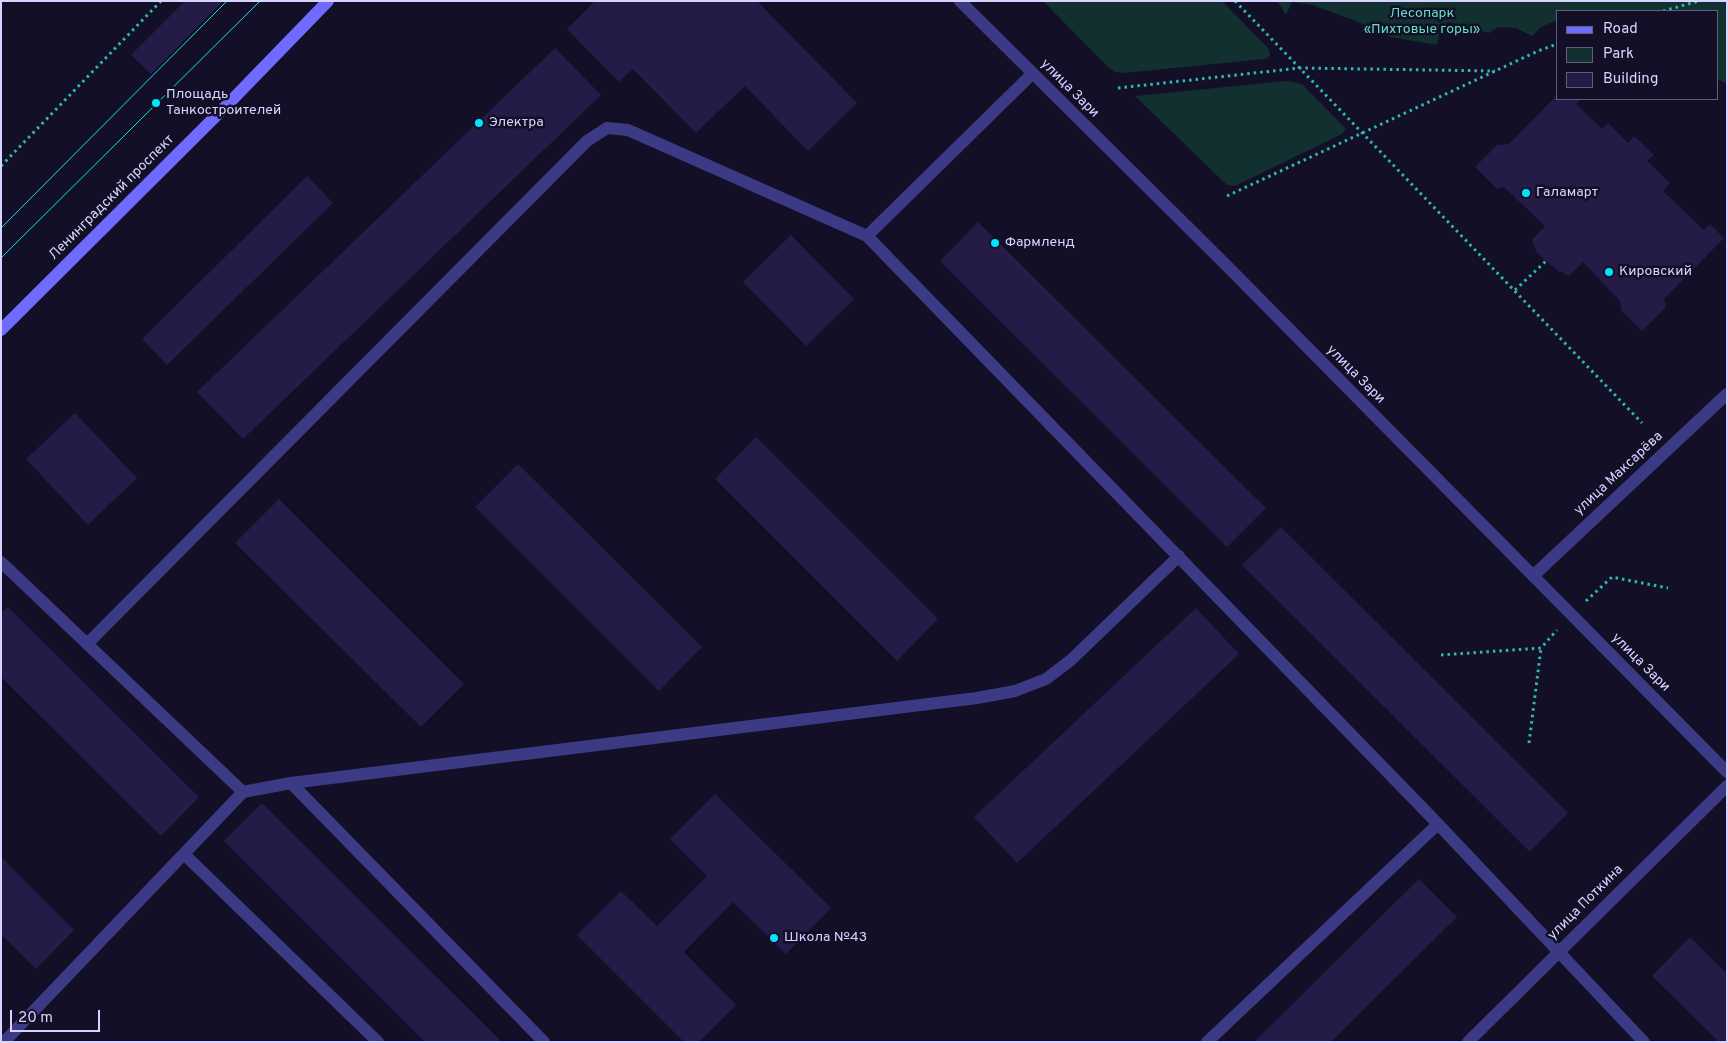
<!DOCTYPE html>
<meta charset="utf-8">
<style>
body{margin:0}
#map{position:relative;width:1728px;height:1043px;overflow:hidden;background:#130f26;font-family:Overpass,sans-serif}
canvas{display:block}
.frame{position:absolute;inset:0;border:2px solid #d9d4ff;pointer-events:none}
.legend{position:absolute;left:1556px;top:10px;width:162px;height:90px;box-sizing:border-box;background:#130f26;border:1px solid #625e7d;margin:0;padding:6px 9px;list-style:none;font-size:15px;color:#d9d4ff}
.legend li{display:flex;align-items:center;gap:10px;height:25px}
.legend b{width:25px;border:1px solid #625e7d}
.scale{position:absolute;left:10px;top:1010px;width:90px;height:22px;box-sizing:border-box;border:2px solid #d9d4ff;border-top:0;padding-left:6px;font-size:15px;line-height:18px;white-space:nowrap;color:#d9d4ff;-webkit-text-stroke:4px #130f26;paint-order:stroke}
</style>
<div id="map">
<canvas width="1728" height="1043"></canvas>
<div class="frame"></div>
<ul class="legend">
<li><b style="height:6px;background:#6f6bff"></b>Road</li>
<li><b style="height:14px;background:#12302f"></b>Park</li>
<li><b style="height:14px;background:#241b47"></b>Building</li>
</ul>
<div class="scale">20 m</div>
</div>
<script>
const c = document.querySelector('canvas').getContext('2d');
c.lineJoin = 'round';
function fill(path, color) { c.fillStyle = color; c.fill(path, 'evenodd'); }
const poly = rows => new Path2D(rows.map(r => 'M' + r).join(''));
function strokePath(path, color, width, dash) { c.strokeStyle = color; c.lineWidth = width; c.lineCap = dash ? 'butt' : 'round'; c.setLineDash(dash || []); c.stroke(path); }
function label(font, color, halo, rows, align = 'center') {
  c.font = font + ' Overpass,sans-serif'; c.lineWidth = 5; c.setLineDash([]); c.textBaseline = 'middle'; c.strokeStyle = halo; c.fillStyle = color; for (const [text, x, y, turn = 0] of rows) {
    c.save(); c.translate(x, y); c.rotate((+turn || 0) * Math.PI / 180); c.textAlign = isNaN(turn) ? turn : align; if (halo) c.strokeText(text, 0, 0); c.fillText(text, 0, 0); c.restore();
  }
}
const green = poly([
 [1043,1,1222,1,1268,48,1270,53,1269,57,1265,59,1123,73,1115,72,1108,67],
 [1277,1,1727,1,1727,84,1717,79,1717,11,1557,11,1557,20,1541,27,1532,36,1516,28,1498,27,1489,33,1448,22,1440,32,1437,45,1390,37,1356,21,1312,5,1292,2,1286,15],
 [1286,81,1294,82,1302,84,1346,129,1342,134,1235,186,1227,185,1135,96]
]);
const building = poly([
 [185,1,223,1,151,74,131,55],
 [595,1,757,1,857,103,808,151,745,86,696,133,633,69,619,82,567,29],
 [555,48,601,95,243,439,197,392],
 [1557,95,1557,99,1581,99,1576,104,1602,129,1608,123,1628,143,1634,136,1654,155,1647,161,1670,183,1663,191,1704,230,1710,224,1724,238,1664,299,1666,307,1642,331,1621,310,1620,301,1583,262,1569,276,1557,270,1537,253,1532,240,1545,226,1504,187,1497,189,1475,167,1497,145,1509,144],
 [307,176,333,203,167,365,142,339],
 [978,222,1266,508,1227,547,940,261],
 [791,235,854,299,806,346,743,282],
 [75,413,137,478,88,525,26,459],
 [756,437,938,619,897,661,715,479],
 [518,464,702,647,659,691,475,507],
 [279,499,464,684,421,727,235,543],
 [1281,527,1568,813,1530,852,1242,565],
 [8,607,199,797,161,836,1,677,1,613],
 [1196,608,1239,654,1017,863,974,817],
 [715,794,831,908,786,954,733,902,684,952,736,1005,699,1042,684,1042,577,935,621,891,657,926,707,876,670,839],
 [262,803,502,1042,425,1042,224,841],
 [1,857,74,930,36,969,1,934],
 [1419,879,1457,917,1331,1042,1254,1042],
 [1690,937,1727,974,1727,1042,1719,1042,1652,976]
]);
const path = poly([
 [1235,1,1642,423],
 [1663,11,1699,1],
 [1118,88,1300,68,1495,71],
 [1,166,161,1],
 [1227,196,1538,51,1557,44],
 [1515,290,1546,261],
 [1586,601,1612,577,1668,588],
 [1441,655,1541,648,1557,630],
 [1529,743,1541,648]
]);
const service = poly([
 [867,236,1438,824,1644,1042],
 [1,562,243,792,4,1042],
 [87,644,587,141,607,128,628,130,867,236,1032,74],
 [291,783,544,1042],
 [243,792,291,783,977,698,1015,691,1046,679,1071,660,1179,556],
 [185,855,378,1042],
 [1207,1042,1438,824]
]);
const minor = poly([
 [1533,576,1727,394],
 [1468,1042,1727,786]
]);
const tertiary = poly([
 [960,1,1229,268,1727,772]
]);
const secondary = poly([
 [1,330,231,101,328,1]
]);
const tram = poly([
 [1,228,227,1],
 [1,258,260,1]
]);
const markers = [
 [156,103,5,"#00e5ff"],
 [479,123,5,"#00e5ff"],
 [1526,193,5,"#00e5ff"],
 [995,243,5,"#00e5ff"],
 [1609,272,5,"#00e5ff"],
 [774,938,5,"#00e5ff"]
];
const parkNames = [
 ["Лесопарк",1422,14],
 ["«Пихтовые горы»",1422,30]
];
const streetNames = [
 ["улица Зари",1069,89,45],
 ["Ленинградский проспект",112,198,-45],
 ["улица Зари",1355,375,45],
 ["улица Максарёва",1619,474,-43],
 ["улица Зари",1640,663,45],
 ["улица Поткина",1586,903,-45]
];
const poiNames = [
 ["Площадь",166,95],
 ["Танкостроителей",166,111],
 ["Электра",489,123],
 ["Галамарт",1536,193],
 ["Фармленд",1005,243],
 ["Кировский",1619,272],
 ["Школа №43",784,938]
];
fill(green, '#12302f');
fill(building, '#241b47');
strokePath(path, '#2fb8b0', 3, [2.5, 4]);
strokePath(service, '#3d3a85', 12);
strokePath(minor, '#3d3a85', 12);
strokePath(tertiary, '#3d3a85', 12);
strokePath(secondary, '#6f6bff', 12);
strokePath(tram, '#00e5ff', 1);
for (const [x, y, r, color] of markers) { const dot = new Path2D(); dot.arc(x, y, r, 0, 2 * Math.PI); c.fillStyle = color; c.fill(dot); strokePath(dot, '#130f26', 2); }
label('14px', '#5fe0c0', '#130f26', parkNames);
label('14px', '#d9d4ff', '#130f26', streetNames);
label('14px', '#d9d4ff', '#130f26', poiNames, 'left');
</script>
